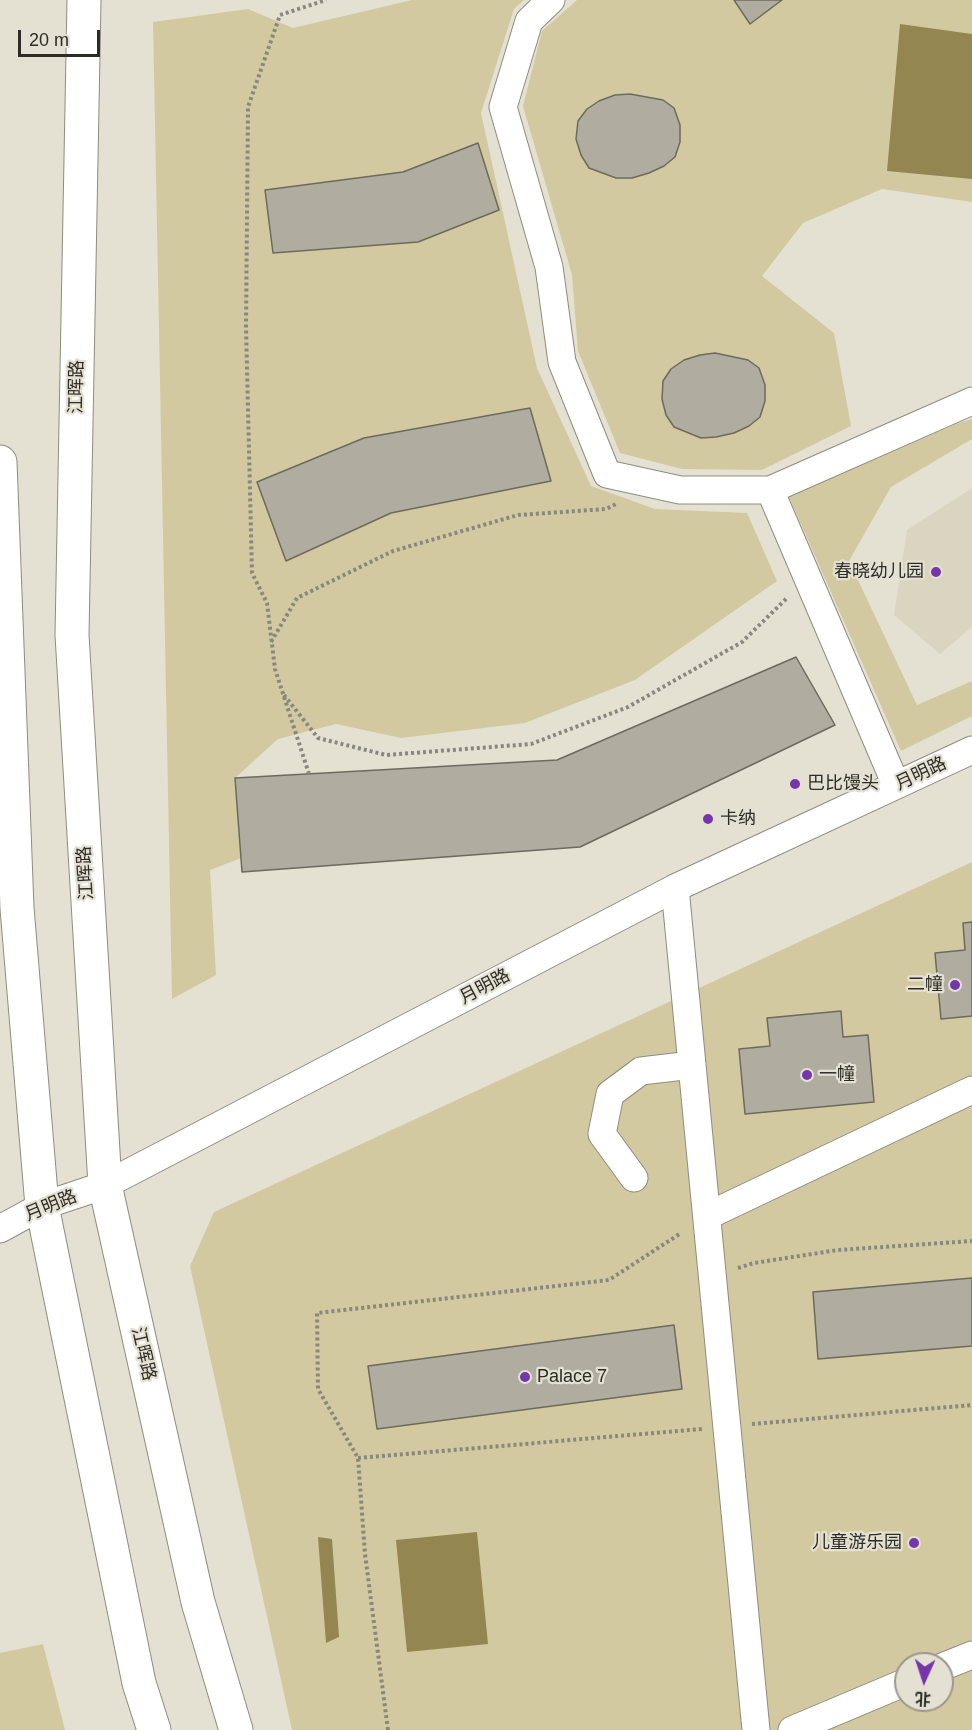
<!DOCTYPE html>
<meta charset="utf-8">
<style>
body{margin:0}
#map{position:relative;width:972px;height:1730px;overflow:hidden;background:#e4e1d3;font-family:Arial,"Noto Sans SC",sans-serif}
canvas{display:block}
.north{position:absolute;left:894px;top:1652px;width:60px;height:60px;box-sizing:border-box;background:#e4e1d3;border:2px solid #9b988e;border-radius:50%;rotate:183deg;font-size:16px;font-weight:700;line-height:24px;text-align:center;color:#2d2b26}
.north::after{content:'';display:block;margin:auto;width:21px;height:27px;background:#7636ab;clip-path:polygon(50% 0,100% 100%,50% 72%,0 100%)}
.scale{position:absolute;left:18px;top:30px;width:82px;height:27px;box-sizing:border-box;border:3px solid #2d2b26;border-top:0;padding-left:8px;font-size:18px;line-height:21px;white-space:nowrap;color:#2d2b26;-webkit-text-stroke:4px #e4e1d3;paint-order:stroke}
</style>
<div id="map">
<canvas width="972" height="1730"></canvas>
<div class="north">北</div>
<div class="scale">20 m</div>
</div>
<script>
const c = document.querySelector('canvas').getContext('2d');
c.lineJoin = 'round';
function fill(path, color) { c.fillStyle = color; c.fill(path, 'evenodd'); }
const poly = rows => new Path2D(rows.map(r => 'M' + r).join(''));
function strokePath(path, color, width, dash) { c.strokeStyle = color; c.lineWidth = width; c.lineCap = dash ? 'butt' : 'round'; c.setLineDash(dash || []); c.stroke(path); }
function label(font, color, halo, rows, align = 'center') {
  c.font = font + ' Arial,"Noto Sans SC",sans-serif'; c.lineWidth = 4.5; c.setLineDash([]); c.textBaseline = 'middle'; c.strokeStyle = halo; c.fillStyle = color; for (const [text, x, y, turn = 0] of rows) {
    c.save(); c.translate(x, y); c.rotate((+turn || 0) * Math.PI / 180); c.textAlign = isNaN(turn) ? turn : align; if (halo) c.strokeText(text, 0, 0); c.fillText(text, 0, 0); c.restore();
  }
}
const built = poly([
 [972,488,972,627,940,654,894,615,907,530]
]);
const green = poly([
 [412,0,524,0,514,9,481,113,537,368,591,486,655,509,747,513,777,581,635,680,525,723,401,738,336,724,278,739,235,778,241,858,210,870,216,975,172,999,153,22,248,9,293,28],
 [577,0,972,0,972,202,882,189,803,223,762,276,834,333,851,426,762,470,682,469,620,453,578,351,572,275,523,106,542,31],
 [972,419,972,439,891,487,849,561,917,705,972,681,972,716,901,751,789,497,956,424],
 [972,862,972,1730,292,1730,190,1266,214,1212],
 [906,1664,942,1664,942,1700,906,1700],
 [43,1644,65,1730,0,1730,0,1653]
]);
const water = poly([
 [900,24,972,34,972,179,887,171],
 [477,1532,488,1644,407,1652,396,1540],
 [318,1537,332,1539,339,1637,326,1643]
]);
const building = poly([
 [734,0,782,0,750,24,734,0],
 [630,94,663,100,674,108,680,125,680,142,675,157,664,166,649,173,632,178,616,178,589,168,581,155,576,139,578,121,587,109,599,101,615,95,630,94],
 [478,143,499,210,418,242,273,253,265,190,403,172,478,143],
 [715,353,748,360,759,368,765,385,765,401,760,417,749,426,734,433,716,437,701,438,674,427,666,415,662,399,663,381,671,369,684,360,700,355,715,353],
 [530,408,551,481,391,513,286,561,257,482,364,438,530,408],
 [796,657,835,725,580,847,242,872,235,778,557,760,796,657],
 [972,922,972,1016,941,1019,935,953,965,950,963,923,972,922],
 [841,1011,843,1037,868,1035,874,1102,745,1114,739,1049,770,1046,767,1018,841,1011],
 [972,1278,972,1346,818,1359,813,1292,972,1278],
 [674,1325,682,1389,377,1429,368,1366,674,1325]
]);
const path = poly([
 [271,642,297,598,393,551,518,515,606,509,616,504],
 [284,695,318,738,386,755,531,744,628,707,742,642,788,597],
 [309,774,275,669,267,603,252,573,246,327,248,107,280,15,326,0],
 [738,1268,754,1263,838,1250,972,1241],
 [752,1424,972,1405],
 [358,1458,702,1429],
 [388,1730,365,1554,358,1458,318,1389,317,1313,609,1280,681,1233]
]);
const minor = poly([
 [551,0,529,21,503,107,549,267,562,362,607,474,680,490,770,490,972,401],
 [770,490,896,785],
 [675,888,756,1730],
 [634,1178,602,1134,610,1094,641,1071,692,1065],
 [707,1216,972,1090],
 [0,1229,42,1206,105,1185,675,888,972,750],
 [942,1667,972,1655],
 [792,1730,906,1682]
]);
const major = poly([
 [84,0,72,635,105,1185,198,1602,236,1730],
 [0,462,17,908,42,1206,139,1683,154,1730]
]);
const markers = [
 [936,572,6,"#7636ab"],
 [795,784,6,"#7636ab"],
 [708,819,6,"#7636ab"],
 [955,985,6,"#7636ab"],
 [807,1075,6,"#7636ab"],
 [525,1377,6,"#7636ab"],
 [914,1543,6,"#7636ab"]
];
const streetNames = [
 ["江晖路",77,387,-89],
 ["月明路",921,774,-25],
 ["江晖路",86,873,-93],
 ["月明路",485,987,-28],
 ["月明路",51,1206,-22],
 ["江晖路",143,1354,77]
];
const poiNames = [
 ["春晓幼儿园",924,572,"right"],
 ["巴比馒头",807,784],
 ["卡纳",720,819],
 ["二幢",943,985,"right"],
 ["一幢",819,1075],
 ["Palace 7",537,1377],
 ["儿童游乐园",902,1543,"right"]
];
fill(built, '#d9d5c0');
fill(green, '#d3c9a0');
fill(water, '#948650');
fill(building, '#b0ada0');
strokePath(building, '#6d6a5d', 1.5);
strokePath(minor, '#8f8c7f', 29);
strokePath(major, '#8f8c7f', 35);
strokePath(path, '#8a877e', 4, [3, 3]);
strokePath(minor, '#fff', 27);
strokePath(major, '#fff', 33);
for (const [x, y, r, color] of markers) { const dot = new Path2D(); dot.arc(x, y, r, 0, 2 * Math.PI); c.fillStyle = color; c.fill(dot); strokePath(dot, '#e4e1d3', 2); }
label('18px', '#2d2b26', '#e4e1d3', streetNames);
label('18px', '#2d2b26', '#e4e1d3', poiNames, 'left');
</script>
